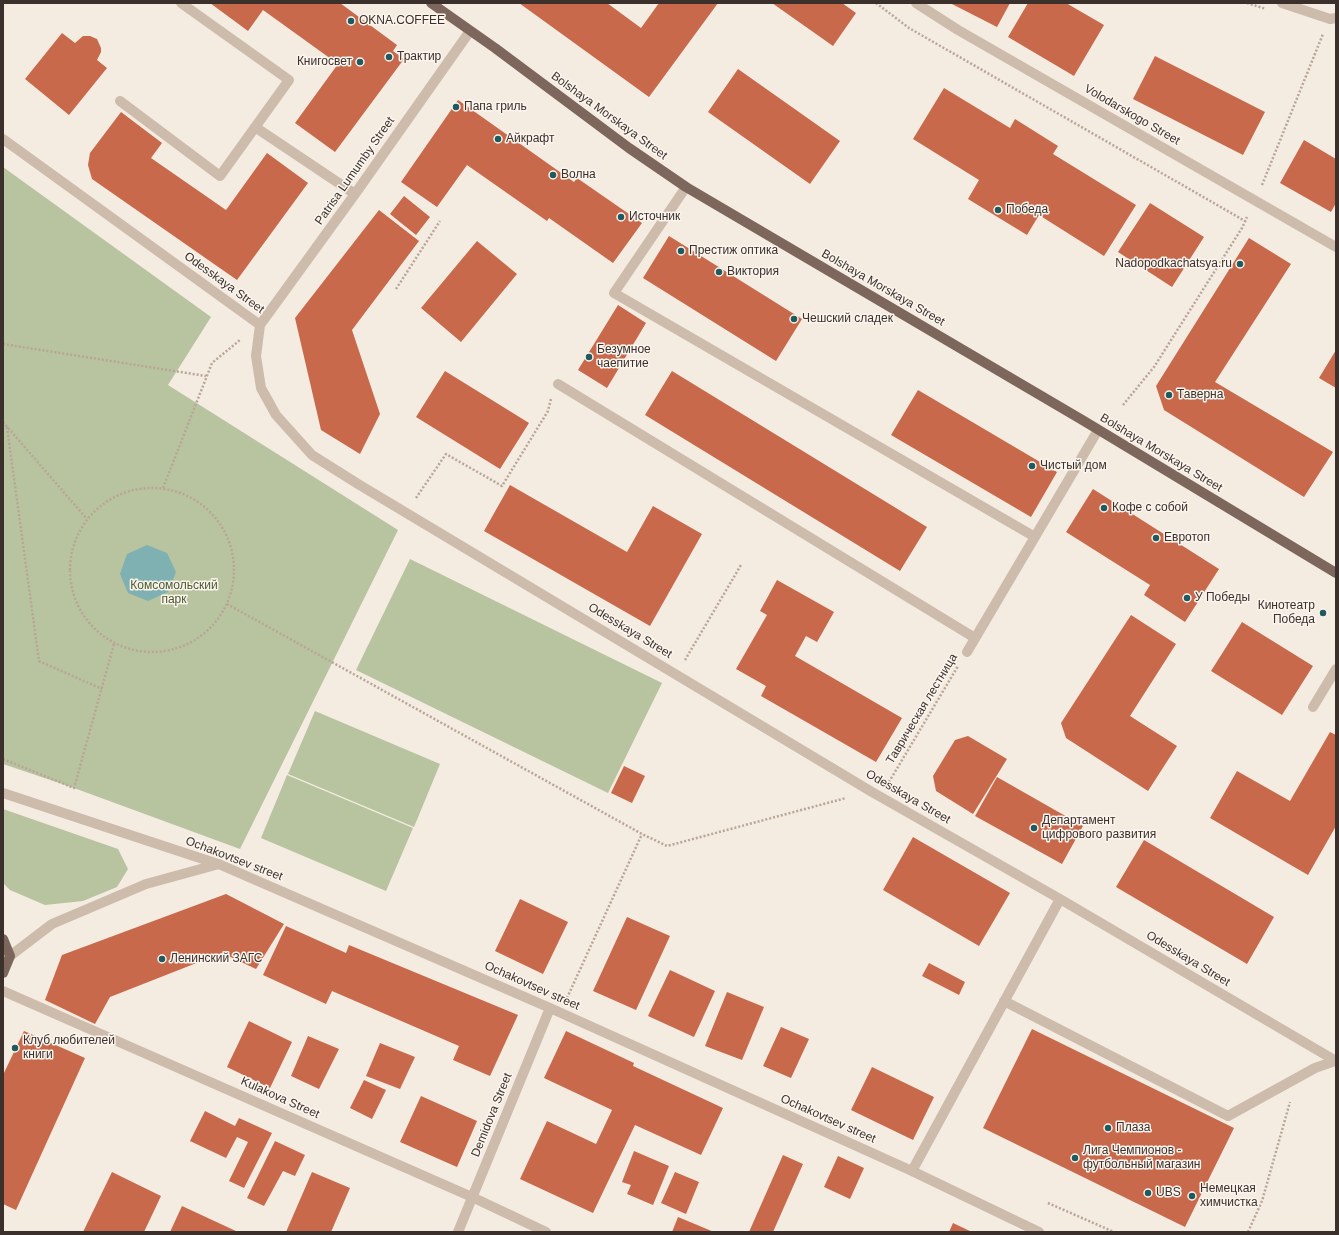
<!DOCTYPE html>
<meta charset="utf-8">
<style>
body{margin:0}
#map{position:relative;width:1339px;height:1235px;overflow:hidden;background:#f4ebe1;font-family:Arial,sans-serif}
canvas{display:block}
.frame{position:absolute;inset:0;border:4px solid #3b302b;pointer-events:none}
</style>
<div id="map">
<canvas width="1339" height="1235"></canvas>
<div class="frame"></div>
</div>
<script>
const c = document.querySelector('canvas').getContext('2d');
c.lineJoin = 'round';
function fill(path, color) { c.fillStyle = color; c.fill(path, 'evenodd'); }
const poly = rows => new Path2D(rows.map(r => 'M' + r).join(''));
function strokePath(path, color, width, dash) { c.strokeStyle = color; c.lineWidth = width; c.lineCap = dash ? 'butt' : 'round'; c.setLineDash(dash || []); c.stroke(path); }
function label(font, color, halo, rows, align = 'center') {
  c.font = font + ' Arial,sans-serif'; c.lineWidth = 3; c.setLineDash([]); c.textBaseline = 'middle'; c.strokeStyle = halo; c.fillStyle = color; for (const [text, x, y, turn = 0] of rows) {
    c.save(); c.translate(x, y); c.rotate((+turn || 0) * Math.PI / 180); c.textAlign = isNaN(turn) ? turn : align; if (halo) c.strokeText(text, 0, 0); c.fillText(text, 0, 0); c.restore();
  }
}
const green = poly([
 [3,167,211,317,168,385,398,530,240,849,74,788,3,764],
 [410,559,662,683,608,793,356,670],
 [315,711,440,764,414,827,288,774],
 [287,775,413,828,386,891,261,838],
 [3,809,118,849,128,869,117,887,83,901,45,905,10,890,3,883]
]);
const water = poly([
 [147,545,167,553,176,572,168,592,148,601,128,593,120,574,127,554]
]);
const building = poly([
 [210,3,340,3,397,45,393,51,404,59,335,152,295,123,338,64,263,10,248,31],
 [519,3,607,3,641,28,659,3,718,3,649,97],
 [772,3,842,3,856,13,833,46],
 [950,3,1010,3,997,27],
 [1028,3,1066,3,1104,25,1074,76,1008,37],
 [62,33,75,43,83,36,90,36,97,39,101,48,101,52,97,60,107,68,69,115,25,79],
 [1155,56,1265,112,1243,155,1133,99],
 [738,69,840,141,810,184,708,112],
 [944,88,1010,128,1015,119,1058,146,1053,154,1136,205,1104,256,1039,215,1027,235,968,199,979,180,913,139],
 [458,100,574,182,577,178,642,223,613,263,549,218,547,221,467,165,437,207,401,182],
 [121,112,162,143,151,158,226,210,267,153,308,183,237,280,92,179,88,165,90,153],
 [1304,140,1336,159,1336,203,1331,212,1280,183],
 [404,196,430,217,416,235,390,214],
 [1150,203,1204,237,1172,287,1118,252],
 [379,210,419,241,352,330,380,414,360,454,321,430,295,318],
 [669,236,802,319,776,361,643,278],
 [1249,238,1291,264,1215,382,1333,452,1304,497,1164,410,1156,386],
 [477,241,517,274,461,342,421,308],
 [618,305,646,323,607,388,578,370],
 [1336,350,1336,388,1319,378],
 [445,371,529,423,500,469,416,417],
 [672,371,927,527,900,571,645,415],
 [918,390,1057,472,1031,517,891,435],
 [510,485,627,552,653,506,702,534,650,626,484,531],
 [1093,489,1219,569,1185,622,1144,595,1150,585,1066,532],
 [777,580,834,612,817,642,806,636,795,656,902,718,876,762,761,696,766,686,736,669,767,615,760,611],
 [1131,615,1176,644,1130,716,1177,746,1148,791,1066,738,1061,723],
 [1242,622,1313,666,1282,715,1211,671],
 [1330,732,1336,735,1336,826,1308,875,1210,818,1237,771,1290,801],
 [968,736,1007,759,973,814,936,791,933,776,955,740],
 [624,766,645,776,632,803,611,793],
 [997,777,1083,826,1062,864,975,816],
 [913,837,1010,893,979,946,883,890],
 [1144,840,1274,917,1247,964,1116,887],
 [226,894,284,924,256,969,222,953,110,997,95,1024,45,1000,62,955],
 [520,899,568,922,543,974,495,951],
 [627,917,670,936,636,1010,593,991],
 [286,926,346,953,349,945,518,1015,490,1076,453,1060,459,1046,332,991,326,1004,263,975],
 [929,963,965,982,959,995,922,976],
 [670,970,715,991,694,1037,648,1016],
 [727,992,764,1007,742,1060,705,1046],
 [249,1021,292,1042,270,1088,227,1067],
 [781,1027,809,1039,791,1078,763,1066],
 [1032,1029,1234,1128,1185,1227,983,1128],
 [24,1031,85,1058,16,1210,3,1204,3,1075],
 [566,1031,634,1063,633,1066,723,1108,701,1155,635,1125,593,1213,520,1179,547,1121,596,1144,612,1110,544,1078],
 [308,1036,339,1049,319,1089,291,1076],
 [380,1043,415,1057,400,1089,366,1076],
 [872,1067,934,1097,913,1140,851,1110],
 [364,1080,386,1090,372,1119,350,1108],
 [421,1096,477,1121,457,1167,400,1142],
 [205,1111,235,1126,239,1118,272,1133,244,1188,229,1181,248,1142,237,1137,226,1158,190,1141],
 [275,1141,305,1155,295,1176,283,1171,264,1206,247,1198],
 [634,1151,669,1166,653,1205,627,1194,631,1185,622,1182],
 [783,1155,803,1164,773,1232,749,1232],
 [838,1156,864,1168,850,1199,824,1187],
 [112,1172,161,1196,144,1232,83,1232],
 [312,1172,350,1188,331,1232,286,1232],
 [675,1172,699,1182,686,1214,661,1203],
 [182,1206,238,1232,170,1232],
 [678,1217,714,1232,672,1232],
 [953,1223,972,1232,949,1232]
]);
const path = poly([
 [876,3,909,28,1245,221],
 [1247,3,1266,9],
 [1262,185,1323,34],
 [396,289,440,221],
 [3,344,206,376],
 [1123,405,1154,367,1242,228,1247,217],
 [3,422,87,519],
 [7,427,39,661,102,689],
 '70 570a82 82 0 1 1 164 0a82 82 0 1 1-164 0Z',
 [163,488,212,363,240,340],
 [416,498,446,454,502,486,548,411,551,399],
 [227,604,642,834,667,846,846,798],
 [685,660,741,565],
 [3,759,74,788,114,644],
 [889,782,958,666],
 [567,998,642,834],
 [1048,1203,1114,1232],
 [1248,1232,1262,1201,1290,1102]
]);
const minor = poly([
 [916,3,958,30,1336,247],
 [1282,3,1330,19,1336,18],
 [470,31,355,194,260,325,256,356,261,388,276,415,312,455,358,484,872,792,1060,899,1336,1061],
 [120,101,220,176,289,80,181,3],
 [255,127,355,194],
 [3,139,260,325],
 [686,187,614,293,1035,537],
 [558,384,975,638],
 [967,652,1098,430],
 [1313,707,1336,669],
 [3,793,221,865,550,1008,912,1171,1039,1232],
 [10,956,52,924,146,884,219,864],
 [3,991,472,1197,546,1232],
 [1004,1001,1228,1116,1315,1068,1335,1061],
 [912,1171,1060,899],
 [458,1232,550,1008]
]);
const major = poly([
 [431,3,495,48,629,148,686,187,1084,421,1336,573],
 [3,939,10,956,3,973]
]);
const markers = [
 [351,21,4,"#1f5a5e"],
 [389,57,4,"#1f5a5e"],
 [360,62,4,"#1f5a5e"],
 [456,107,4,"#1f5a5e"],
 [498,139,4,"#1f5a5e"],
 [553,175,4,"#1f5a5e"],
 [998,210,4,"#1f5a5e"],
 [621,217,4,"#1f5a5e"],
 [681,251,4,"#1f5a5e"],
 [1240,264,4,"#1f5a5e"],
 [719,272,4,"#1f5a5e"],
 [794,319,4,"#1f5a5e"],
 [589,357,4,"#1f5a5e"],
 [1169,395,4,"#1f5a5e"],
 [1032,466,4,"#1f5a5e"],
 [1104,508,4,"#1f5a5e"],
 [1156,538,4,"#1f5a5e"],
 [1187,598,4,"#1f5a5e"],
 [1323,613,4,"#1f5a5e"],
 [1034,828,4,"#1f5a5e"],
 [162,959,4,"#1f5a5e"],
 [15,1048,4,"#1f5a5e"],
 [1108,1128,4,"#1f5a5e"],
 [1075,1158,4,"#1f5a5e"],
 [1148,1193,4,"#1f5a5e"],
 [1192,1196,4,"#1f5a5e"]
];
const poiNames = [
 ["OKNA.COFFEE",359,21],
 ["Трактир",397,57],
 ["Книгосвет",352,62,"right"],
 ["Папа гриль",464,107],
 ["Айкрафт",506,139],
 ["Волна",561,175],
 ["Победа",1006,210],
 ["Источник",629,217],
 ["Престиж оптика",689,251],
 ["Nadopodkachatsya.ru",1232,264,"right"],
 ["Виктория",727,272],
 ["Чешский сладек",802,319],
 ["Безумное",597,350],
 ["чаепитие",597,364],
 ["Таверна",1177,395],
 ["Чистый дом",1040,466],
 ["Кофе с собой",1112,508],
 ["Евротоп",1164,538],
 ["У Победы",1195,598],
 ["Кинотеатр",1315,606,"right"],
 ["Победа",1315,620,"right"],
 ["Департамент",1042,821],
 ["цифрового развития",1042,835],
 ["Ленинский ЗАГС",170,959],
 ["Клуб любителей",23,1041],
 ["книги",23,1055],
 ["Плаза",1116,1128],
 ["Лига Чемпионов -",1083,1151],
 ["футбольный магазин",1083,1165],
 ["Немецкая",1200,1189],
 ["химчистка",1200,1203],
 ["UBS",1156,1193]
];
const streetNames = [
 ["Volodarskogo Street",1132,115,30],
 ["Bolshaya Morskaya Street",609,116,36],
 ["Patrisa Lumumby Street",355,171,-55],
 ["Odesskaya Street",224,283,36],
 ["Bolshaya Morskaya Street",883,288,30],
 ["Bolshaya Morskaya Street",1161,453,31],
 ["Odesskaya Street",630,631,31],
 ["Таврическая лестница",922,709,-59],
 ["Odesskaya Street",908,797,30],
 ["Ochakovtsev street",234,859,21],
 ["Odesskaya Street",1188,959,31],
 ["Ochakovtsev street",532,986,24],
 ["Kulakova Street",280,1098,24],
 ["Demidova Street",492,1115,-68],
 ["Ochakovtsev street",828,1119,24]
];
const parkNames = [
 ["Комсомольский",174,586],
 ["парк",174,600]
];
fill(green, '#b8c4a0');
fill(water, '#7fb0b2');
fill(building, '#c8694b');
strokePath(path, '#b9a596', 2.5, [2, 2]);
strokePath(minor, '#cdbbac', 10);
strokePath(major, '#7d675c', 10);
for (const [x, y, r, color] of markers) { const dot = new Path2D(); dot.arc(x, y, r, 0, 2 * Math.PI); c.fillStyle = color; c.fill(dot); strokePath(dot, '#fbf5ee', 1.5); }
label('12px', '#3b302b', '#fbf5ee', poiNames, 'left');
label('12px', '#3b302b', '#fbf5ee', streetNames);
label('12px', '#4a5a2e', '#fbf5ee', parkNames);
</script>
